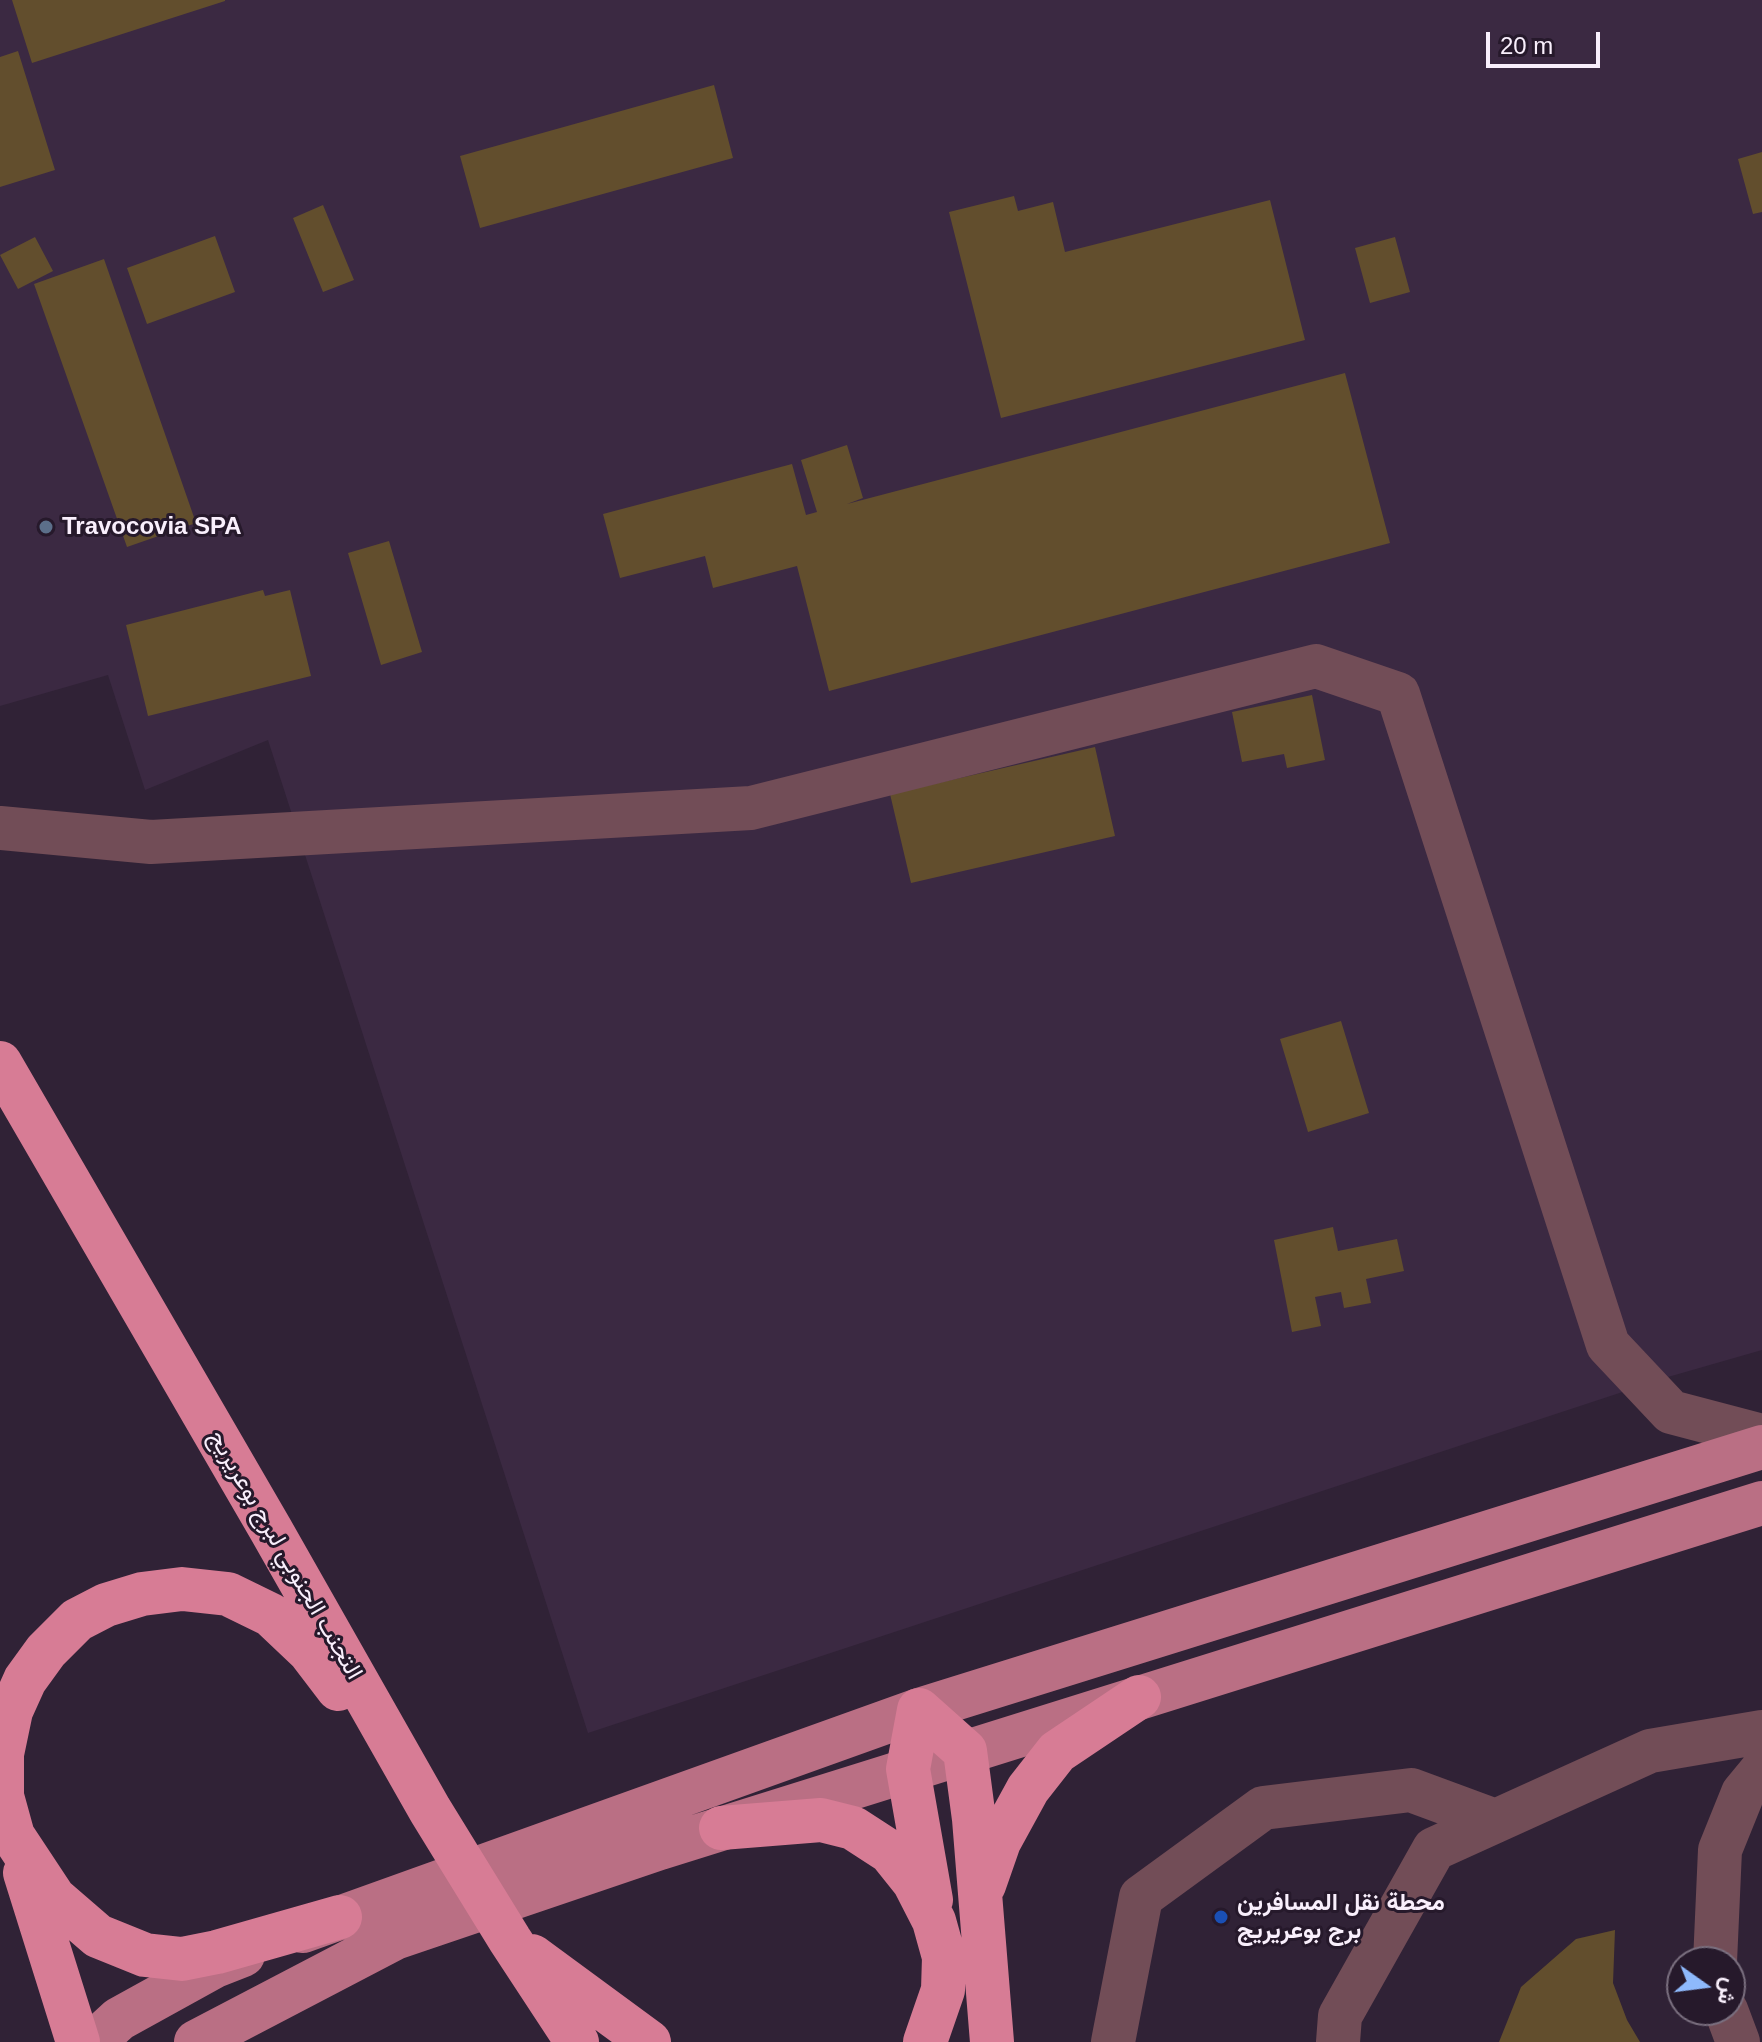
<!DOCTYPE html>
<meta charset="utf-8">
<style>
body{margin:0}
#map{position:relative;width:1762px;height:2042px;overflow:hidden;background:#302236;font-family:Arial,Vazirmatn,sans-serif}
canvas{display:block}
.north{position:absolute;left:1666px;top:1946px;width:80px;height:80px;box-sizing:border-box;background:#26192b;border:2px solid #7a6f7f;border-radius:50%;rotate:104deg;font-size:22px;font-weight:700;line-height:32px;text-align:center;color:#f9effc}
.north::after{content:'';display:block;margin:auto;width:28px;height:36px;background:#8eb9fc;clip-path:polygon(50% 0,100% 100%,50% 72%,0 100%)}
.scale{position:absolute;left:1486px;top:32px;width:114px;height:36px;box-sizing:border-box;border:4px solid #f9effc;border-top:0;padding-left:10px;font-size:24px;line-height:28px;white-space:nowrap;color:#f9effc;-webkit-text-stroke:6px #26192b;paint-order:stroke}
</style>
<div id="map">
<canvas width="1762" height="2042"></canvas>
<div class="north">ش</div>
<div class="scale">20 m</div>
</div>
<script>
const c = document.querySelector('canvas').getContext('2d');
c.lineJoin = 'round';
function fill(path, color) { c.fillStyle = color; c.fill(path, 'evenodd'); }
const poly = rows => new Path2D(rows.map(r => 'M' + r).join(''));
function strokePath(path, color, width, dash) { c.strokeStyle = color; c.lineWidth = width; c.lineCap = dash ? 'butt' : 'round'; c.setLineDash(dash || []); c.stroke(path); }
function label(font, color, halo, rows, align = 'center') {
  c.font = font + ' Arial,Vazirmatn,sans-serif'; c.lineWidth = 6; c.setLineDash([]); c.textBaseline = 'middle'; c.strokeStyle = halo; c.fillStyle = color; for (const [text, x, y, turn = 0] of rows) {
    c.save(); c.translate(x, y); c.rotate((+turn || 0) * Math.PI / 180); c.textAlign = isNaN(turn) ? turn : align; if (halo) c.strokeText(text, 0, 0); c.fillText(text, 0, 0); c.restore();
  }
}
const built = poly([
 [0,0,1762,0,1762,1350,1668,1377,588,1733,268,740,145,790,108,675,0,706]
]);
const building = poly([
 [12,0,225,0,225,1,32,63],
 [18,51,55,170,0,187,0,57],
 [714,85,733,158,480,228,460,156],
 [1762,152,1762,212,1753,214,1738,159],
 [1014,196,1018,211,1053,202,1065,252,1270,200,1305,340,1001,418,949,212],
 [323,205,354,280,323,292,293,218],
 [215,236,235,292,147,324,127,268],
 [35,237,53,271,18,289,0,255],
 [1395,237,1410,292,1370,303,1355,248],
 [104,259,196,523,127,547,34,284],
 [1345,373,1390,543,829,691,797,566,713,588,705,556,620,578,603,514,792,464,806,515,817,512,801,460,847,445,863,498,847,504],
 [389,541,422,652,381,665,348,553],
 [263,590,265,596,290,590,311,676,148,716,126,625],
 [1312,695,1325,760,1287,768,1284,754,1242,762,1232,712],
 [1095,747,1115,836,911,883,890,794],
 [1341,1021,1369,1113,1308,1132,1280,1039],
 [1333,1227,1338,1251,1397,1239,1404,1271,1366,1279,1371,1303,1344,1308,1341,1292,1315,1297,1321,1326,1292,1332,1274,1240],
 [1615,1930,1613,1983,1627,2020,1640,2042,1499,2042,1521,1987,1576,1939]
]);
const minor = poly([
 [0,828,151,842,751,808,1316,666,1398,694,1608,1345,1671,1412,1762,1436],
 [1715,1962,1720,1850,1743,1793,1762,1770],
 [1726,2010,1738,2042],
 [1113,2042,1141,1897,1263,1808,1411,1790,1495,1821],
 [1338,2042,1340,2016,1434,1849,1650,1751,1762,1732]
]);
const major = poly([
 [303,1931,919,1710,1762,1447],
 [94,2042,119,2019,215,1966,243,1955],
 [196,2042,395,1938,660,1848,1762,1503]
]);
const highway = poly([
 [0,1063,271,1530,430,1810,510,1940,577,2042],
 [338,1689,309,1651,271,1615,228,1594,182,1589,142,1594,106,1605,77,1620,46,1651,25,1680,11,1711,2,1754,2,1796,13,1836,54,1898,98,1936,145,1955,182,1959,217,1952,340,1917],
 [919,1710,965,1751,974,1819,992,2042],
 [919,1710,908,1769,931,1900],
 [721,1828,821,1820,853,1828,890,1852,914,1882,934,1921,944,1957,943,1990,925,2042],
 [25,1873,78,2042],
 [984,1885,999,1842,1028,1789,1057,1752,1139,1697],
 [532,1956,649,2042]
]);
const markers = [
 [46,527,8,"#5c6f8a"],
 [1221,1917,8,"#1a4fb4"]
];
const poiNames = [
 ["Travocovia SPA",62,527],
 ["محطة نقل المسافرين",1237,1903],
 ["برج بوعريريج",1237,1931]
];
const streetNames = [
 ["التجنب الجنوبي لبرج بوعريريج",285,1555,60]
];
fill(built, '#3b2942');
fill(building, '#624e2d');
strokePath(minor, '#724d57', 44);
strokePath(major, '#ba6f84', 44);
strokePath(highway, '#d77c95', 44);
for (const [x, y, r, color] of markers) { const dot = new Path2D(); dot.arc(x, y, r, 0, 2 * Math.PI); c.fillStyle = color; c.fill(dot); strokePath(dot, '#26192b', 3); }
label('bold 24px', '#f9effc', '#26192b', poiNames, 'left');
label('24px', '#f9effc', '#26192b', streetNames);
</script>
